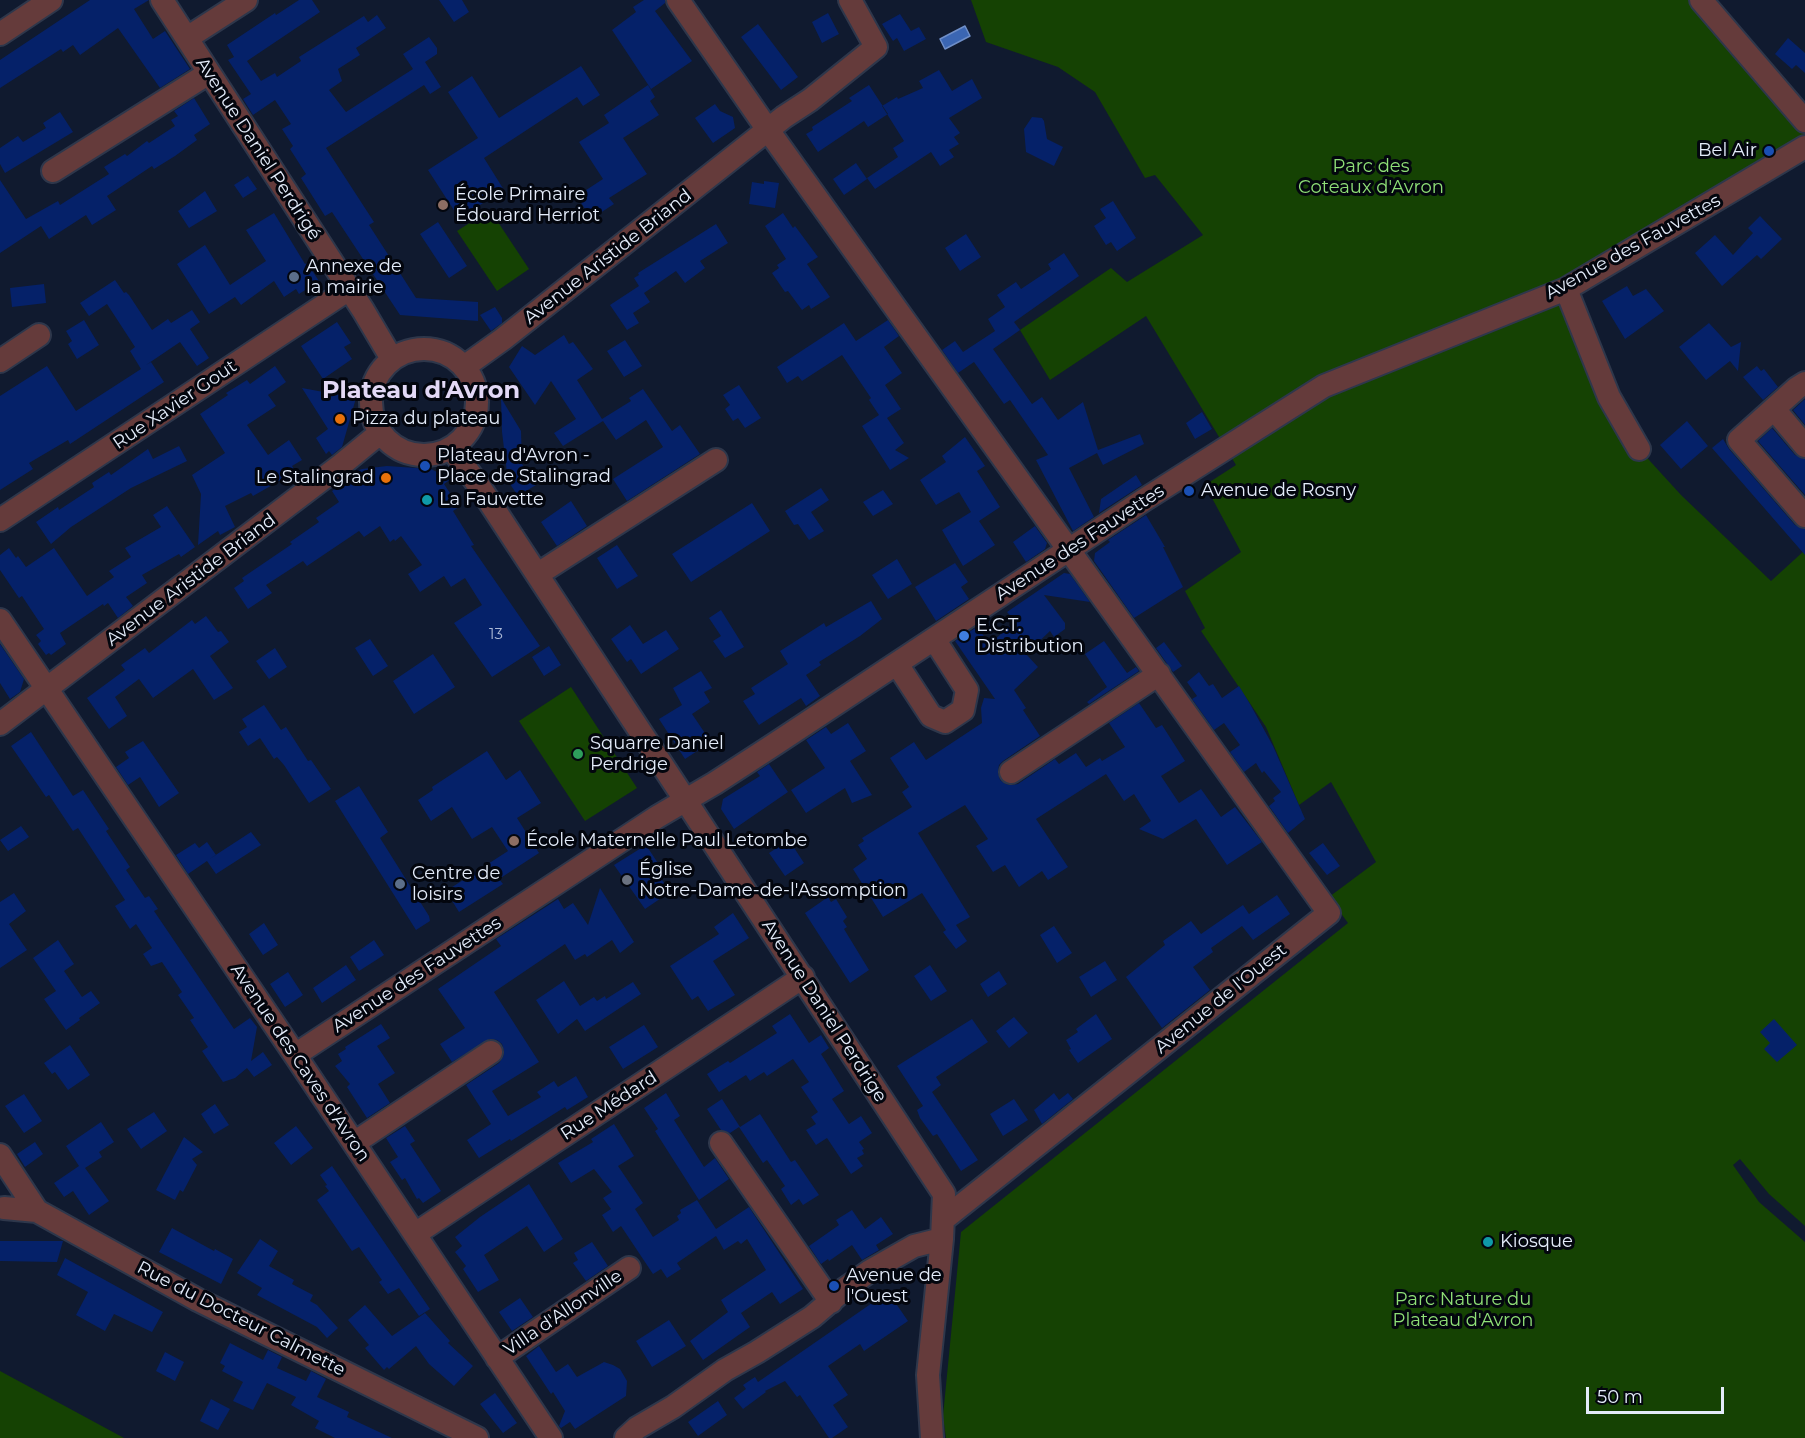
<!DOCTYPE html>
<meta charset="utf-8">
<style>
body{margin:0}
#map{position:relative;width:1805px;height:1438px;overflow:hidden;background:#101a2f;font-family:Montserrat,sans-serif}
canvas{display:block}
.scale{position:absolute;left:1586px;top:1387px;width:138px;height:27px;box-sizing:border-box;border:3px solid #e4ecfa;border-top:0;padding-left:8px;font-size:18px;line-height:21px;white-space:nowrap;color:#e4ecfa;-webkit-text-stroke:4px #03060e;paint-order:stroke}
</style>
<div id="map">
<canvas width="1805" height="1438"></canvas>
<div class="scale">50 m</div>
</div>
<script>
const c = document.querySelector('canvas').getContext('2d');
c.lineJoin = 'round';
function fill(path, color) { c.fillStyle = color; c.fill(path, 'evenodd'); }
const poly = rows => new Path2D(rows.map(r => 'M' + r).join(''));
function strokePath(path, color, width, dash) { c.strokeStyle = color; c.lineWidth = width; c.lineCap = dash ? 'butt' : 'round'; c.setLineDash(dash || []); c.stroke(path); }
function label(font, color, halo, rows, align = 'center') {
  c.font = font + ' Montserrat,sans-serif'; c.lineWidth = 6; c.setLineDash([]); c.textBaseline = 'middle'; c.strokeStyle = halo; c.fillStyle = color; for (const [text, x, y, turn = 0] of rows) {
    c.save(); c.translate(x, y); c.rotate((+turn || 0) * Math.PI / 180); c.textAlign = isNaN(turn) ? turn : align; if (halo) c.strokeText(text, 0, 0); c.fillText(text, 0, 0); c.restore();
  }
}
const green = poly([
 [971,0,1701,0,1805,121,1805,147,1566,289,1639,449,1681,495,1771,581,1805,550,1805,1226,1769,1194,1740,1159,1733,1165,1759,1202,1805,1242,1805,1438,946,1438,943,1416,961,1232,1348,923,1329,897,1376,862,1331,782,1299,805,1266,727,1201,631,1205,628,1185,591,1241,552,1205,485,1236,465,1146,316,1050,380,1020,330,1111,268,1127,282,1203,235,1155,175,1145,178,1095,92,1058,67,986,42],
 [490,210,529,269,497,291,457,231],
 [571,687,637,788,585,821,519,721],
 [0,1371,124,1438,0,1438]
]);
const water = poly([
 [965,26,970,36,945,49,940,39,965,26]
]);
const building = poly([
 [90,0,149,0,134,9,153,39,165,31,190,69,160,88,118,28,80,55,73,45,63,52,61,49,0,88,0,60],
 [299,0,312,0,320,12,247,61,261,81,275,73,277,77,301,61,299,57,364,16,368,22,377,15,386,28,356,48,360,55,338,69,342,81,329,90,346,112,413,69,403,54,429,37,437,48,437,54,425,62,441,87,430,94,424,85,326,148,374,222,369,225,416,298,478,302,478,321,400,315,332,212,325,216,301,178,306,174,290,149,293,146,282,129,291,124,275,100,253,115,243,99,251,94,228,60,234,57,227,45,275,13,276,15],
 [439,0,462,0,469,12,454,22],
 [644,0,665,0,665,3,655,11,692,61,651,89,612,30,636,12,633,7],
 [828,13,839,34,822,43,812,22],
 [900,14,911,31,919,27,926,39,904,51,897,38,893,41,882,24],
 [758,24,798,77,781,90,741,37],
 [1788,38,1805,53,1805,73,1796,65,1792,69,1775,54],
 [581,66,600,95,583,106,577,97,484,158,504,190,459,218,428,170,478,138,448,92,472,76,499,118],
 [939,70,952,91,972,79,982,98,949,118,960,133,954,137,959,144,949,150,954,157,940,166,931,152,875,189,867,178,898,157,893,148,904,141,882,106,897,97,898,99,923,88,919,81],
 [648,85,655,97,650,101,659,115,623,138,647,174,609,198,614,204,591,219,577,196,603,179,579,142,609,123,604,115],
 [869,85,888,114,868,127,864,121,818,152,806,134,813,130,812,127,852,101,849,98],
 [194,98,210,124,194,135,197,140,175,156,154,169,152,166,107,196,116,210,92,225,86,215,49,239,41,226,0,253,0,180,26,219,58,201,60,205,109,174,104,167,125,154,127,156,147,141,149,143,175,126,171,120,178,116,174,111],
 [715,104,720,111,733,117,735,128,713,143,695,118],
 [60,112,73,132,5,173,0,164,0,148,18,136,23,142,46,128,43,123],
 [1032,117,1042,118,1044,121,1047,139,1063,147,1054,166,1026,152,1024,129],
 [856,163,867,179,844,195,833,179],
 [248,176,257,189,243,198,234,185],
 [764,181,779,183,775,208,749,204,752,182,764,184],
 [205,191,217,211,189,228,178,211],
 [1113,201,1136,238,1117,251,1111,242,1106,245,1094,226,1106,218,1100,209],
 [274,213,305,264,307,263,319,281,299,294,296,289,284,297,274,281,241,305,235,297,209,314,177,264,205,245,230,285,266,261,246,230],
 [783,213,793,228,795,226,818,257,807,264,830,297,811,309,809,305,802,310,788,291,785,292,772,273,779,268,777,265,786,259,765,226],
 [1760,216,1782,239,1761,259,1757,255,1722,286,1695,253,1715,235,1733,255,1753,233,1748,228],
 [438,222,467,266,449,278,420,234],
 [716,224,728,243,700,261,705,268,685,283,676,271,644,293,650,302,633,313,639,323,627,330,610,305,639,286,634,278,639,275,638,273],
 [966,234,981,257,960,271,945,248],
 [1064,253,1079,276,1014,322,1020,330,993,349,1032,404,1042,397,1058,420,1083,402,1098,450,1140,434,1144,444,1103,465,1097,453,1069,468,1094,517,1073,531,1036,460,1048,455,1010,400,1004,404,974,362,958,373,942,350,955,341,963,352,995,331,988,319,1005,307,997,295,1016,282,1021,289,1051,269,1048,264],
 [115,280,124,293,126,292,129,295,152,330,168,319,171,323,192,310,200,322,190,329,209,358,197,366,180,342,146,365,151,362,164,382,70,444,68,440,29,463,33,469,0,490,0,396,47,366,76,411,141,369,130,351,135,347,107,304,89,316,80,303],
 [44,284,46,303,12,307,10,288],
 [1627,286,1633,296,1646,289,1664,311,1625,339,1602,301],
 [495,307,502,318,502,323,491,331,480,315],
 [84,320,99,345,77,359,68,344,72,341,66,331],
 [888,320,899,336,884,347,902,373,885,385,901,409,887,418,904,443,895,450,909,458,890,470,862,426,879,415,869,400,871,398,842,355,802,381,798,376,787,383,777,367,844,323,856,341],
 [337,322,351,343,344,347,352,359,323,379,301,346],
 [1709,323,1731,347,1741,342,1738,371,1730,361,1706,380,1679,347],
 [564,335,569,344,573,342,593,369,577,380,602,419,631,401,629,398,643,389,672,431,680,425,700,454,627,501,613,479,663,447,646,420,616,440,603,421,563,446,554,433,576,419,551,381,535,405,509,367,522,346,535,355],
 [625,340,642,366,624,377,607,351],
 [275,366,286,382,268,395,276,406,247,425,268,455,289,440,302,460,292,466,295,471,283,479,253,496,251,493,225,506,235,527,220,535,218,531,198,545,201,494,192,475,225,453,200,414,228,395,226,393,247,380,250,384],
 [1757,366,1761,371,1764,369,1778,387,1763,400,1743,377],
 [739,385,761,418,745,428,738,418,733,421,725,409,730,405,723,395],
 [302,388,356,398,342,447,332,455,329,451,326,454,316,438,328,429],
 [501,398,521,431,522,464,536,485,518,496,508,481,502,432],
 [1805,399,1805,425,1793,410],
 [1202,412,1212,429,1195,439,1186,423],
 [1687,421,1708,446,1681,469,1660,445],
 [1772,428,1795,455,1805,459,1805,495,1758,441],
 [965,437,985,466,977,471,1000,507,979,521,995,545,963,566,942,530,971,512,959,492,936,505,920,480,946,462,942,456],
 [1723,439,1729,449,1795,525,1805,529,1805,555,1712,448],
 [179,446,187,461,131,488,71,527,51,544,36,522,58,507,59,510,94,487,92,483,109,472,111,475,148,449,153,459],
 [387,466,431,469,451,479,444,484,459,507,453,511,474,545,471,546,540,646,492,677,454,623,482,605,465,578,451,587,444,576,420,592,408,574,422,565,401,536,395,541,394,539,390,542,380,526,364,537,359,531,307,566,303,561,266,585,272,593,248,609,234,588,244,581,242,578,292,544,290,542,319,522,316,518,339,502,332,491,349,478,348,477,354,472,362,469],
 [1136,475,1142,485,1099,513,1101,499],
 [821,488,829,500,811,512,824,531,809,540,798,524,794,525,785,511],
 [883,490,893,504,873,516,863,502],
 [571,501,587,526,557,546,541,522],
 [752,503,770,531,691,582,672,554],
 [167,506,195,547,181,557,179,554,142,575,147,583,126,597,133,606,118,618,108,603,104,606,103,604,60,633,66,644,51,655,49,653,46,655,38,644,41,641,36,635,44,629,22,596,19,598,0,570,0,555,9,548,16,558,18,556,26,567,54,548,87,596,114,577,109,571,131,557,125,548,161,527,153,515],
 [1146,515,1165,547,1163,547,1183,587,1134,618,1094,561,1095,553,1110,542,1108,540],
 [1035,526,1047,543,1045,549,1026,562,1013,542],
 [617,545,638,576,617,589,597,558],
 [897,559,912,584,888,599,872,575],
 [955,563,968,582,961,587,969,599,936,621,915,587],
 [1064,573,1070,574,1090,602,1044,595,1065,623,1065,629,1054,637,1050,631,1026,654,1038,667,1014,690,1026,708,1023,710,1040,736,1003,761,999,765,998,772,1000,780,1006,784,1011,785,1018,784,1055,759,1059,764,1076,753,1086,767,1100,758,1102,761,1125,747,1109,723,1139,703,1156,728,1162,725,1185,761,1161,776,1179,803,1201,789,1221,817,1235,807,1262,842,1227,865,1196,819,1163,839,1139,829,1151,821,1134,794,1124,801,1106,774,1036,819,1068,867,1048,880,1042,871,1019,887,1005,865,993,872,976,846,988,839,965,805,918,833,970,917,956,925,967,941,956,949,943,932,946,930,922,893,883,917,853,869,867,859,858,845,864,841,862,838,912,807,902,792,909,787,890,758,914,742,926,760,982,723,981,708,984,698,995,699,955,641,977,627,990,644,1015,621,1007,612],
 [871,601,882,619,860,636,819,662,821,665,806,675,820,696,806,706,801,698,759,725,743,701,755,694,751,688,788,664,780,651,824,623,826,627],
 [721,610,744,647,725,658,713,641,721,636,709,618],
 [206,616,218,632,221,631,229,642,210,656,233,688,214,700,193,669,153,698,139,679,115,697,127,716,109,729,87,698,125,670,121,665,145,648,149,653,192,620,195,624],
 [630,625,643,644,666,630,679,649,641,674,631,659,627,662,611,639],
 [370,639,388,666,373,676,355,648],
 [1104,641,1127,673,1136,667,1139,671,1089,704,1087,702,1107,687,1085,654],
 [1164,642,1182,666,1173,672,1156,648],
 [0,644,24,679,20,692,10,699,0,683],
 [549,646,561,665,544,676,532,657],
 [275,648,287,667,269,679,256,661],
 [433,654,455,687,414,714,393,681],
 [701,671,712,688,704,692,710,702,692,714,711,742,685,759,659,719,682,705,673,688],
 [1199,672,1209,686,1213,684,1222,698,1239,686,1250,704,1273,746,1305,819,1288,833,1269,806,1275,801,1273,798,1281,792,1264,771,1262,773,1256,763,1244,772,1230,752,1240,745,1224,723,1214,730,1192,699,1197,696,1187,682],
 [264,705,281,730,286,727,308,761,311,760,331,789,309,803,284,765,277,757,274,759,260,738,248,746,239,732,247,727,242,719],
 [848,723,866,751,850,761,872,795,852,803,845,788,806,813,791,790,825,768,806,740,826,727,831,734],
 [31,732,73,796,83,790,109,829,106,831,130,867,126,870,145,898,149,896,158,909,154,911,234,1029,250,1018,257,1027,251,1061,263,1052,272,1065,254,1077,247,1068,235,1078,223,1082,202,1051,208,1047,190,1020,194,1018,178,995,182,992,162,962,151,966,143,954,152,948,136,924,130,929,115,906,125,900,78,828,73,831,49,795,46,797,11,746],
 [143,741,179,793,159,807,140,777,128,785,116,767,129,758,125,752],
 [487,751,506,780,520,770,541,803,517,818,539,853,499,879,503,884,459,912,446,891,508,851,492,827,472,839,452,807,431,821,418,800,433,790,432,787],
 [769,764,788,792,734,829,721,809,723,799,760,776,757,772],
 [359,786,388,832,380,838,429,916,430,921,416,930,335,801],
 [21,826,29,837,8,851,0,840],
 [251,832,261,845,216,874,207,861,188,874,176,855,195,843,199,848,207,842,216,855,208,860],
 [789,840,804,863,785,876,769,853],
 [1323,843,1340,866,1327,875,1309,853],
 [646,845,665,874,660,877,670,892,645,909,614,865],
 [600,888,634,942,620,953,612,940,587,957,585,954,575,960,565,944,494,992,539,1062,492,1091,508,1116,541,1097,537,1092,554,1081,558,1087,576,1076,588,1097,567,1110,565,1107,511,1141,510,1139,479,1158,467,1140,491,1124,466,1085,499,1063,503,1057,504,1051,502,1044,497,1040,490,1039,452,1062,440,1044,465,1028,438,989,501,946,496,939,558,899,564,909,573,903,588,925],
 [14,893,26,911,9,924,27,950,0,968,0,902],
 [1277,895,1290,914,1253,940,1242,926,1211,948,1213,952,1193,967,1210,990,1162,1028,1126,977,1165,945,1163,941,1191,921,1201,934,1243,905,1249,914],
 [828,897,831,902,836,899,847,917,843,921,847,927,844,929,869,970,850,983,805,913],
 [733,913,749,938,713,961,735,995,708,1011,698,996,692,1000,670,966,719,934,714,927],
 [264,923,278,945,263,955,249,934],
 [1054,926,1072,953,1057,963,1040,935],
 [58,940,74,964,64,971,82,997,91,991,100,1003,79,1018,80,1020,66,1030,44,999,56,991,33,958],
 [374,940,384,955,359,971,350,957],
 [1105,961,1117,980,1091,997,1079,977],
 [346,965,356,980,322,1003,313,988],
 [930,965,947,991,931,1001,914,976],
 [999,971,1007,984,988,997,980,984],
 [288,972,303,995,285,1007,270,984],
 [564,981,580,1006,594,997,597,1001,605,996,606,999,633,982,641,994,585,1031,577,1019,558,1034,536,1000],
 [790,1014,809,1043,821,1035,829,1048,821,1054,844,1091,832,1099,849,1124,861,1116,872,1133,859,1142,864,1149,862,1150,864,1154,857,1158,863,1166,851,1174,827,1138,816,1145,806,1130,816,1124,811,1117,818,1112,801,1087,809,1082,793,1059,767,1076,764,1072,750,1081,746,1075,719,1092,707,1074,728,1061,730,1063,777,1033,772,1026],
 [1096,1014,1112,1039,1078,1063,1069,1050,1071,1049,1066,1040,1078,1032,1076,1029],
 [1014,1017,1028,1033,1009,1048,996,1031],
 [972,1019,988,1042,936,1077,941,1085,932,1092,978,1160,961,1171,937,1134,933,1136,920,1118,917,1110,923,1106,897,1066],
 [1774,1019,1797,1045,1777,1062,1764,1049,1770,1043,1760,1032],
 [381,1024,390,1038,377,1046,395,1073,378,1084,390,1103,367,1118,347,1087,350,1084,335,1066,342,1061,338,1054,346,1049,345,1047],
 [644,1025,658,1047,623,1069,609,1047],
 [70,1045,90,1075,68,1090,55,1072,52,1074,44,1063],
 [666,1093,680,1116,674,1120,704,1167,715,1158,729,1179,699,1200,655,1131,658,1129,644,1108],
 [1054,1093,1059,1100,1068,1093,1073,1099,1042,1124,1034,1110],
 [24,1094,42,1121,24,1133,5,1106],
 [722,1099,740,1127,760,1114,791,1162,795,1160,819,1195,803,1205,799,1199,791,1205,781,1189,785,1186,767,1160,763,1163,739,1127,730,1133,721,1130,707,1109],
 [1014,1099,1028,1120,1003,1136,990,1114],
 [215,1104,229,1125,214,1134,201,1114],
 [154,1112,167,1131,141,1149,127,1129],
 [101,1122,114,1142,99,1152,102,1157,85,1168,109,1201,89,1215,73,1191,64,1197,54,1183,79,1166,66,1146],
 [614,1124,634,1156,618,1166,643,1203,635,1209,653,1237,679,1220,677,1216,681,1213,680,1210,697,1200,716,1229,749,1207,803,1289,780,1304,772,1292,741,1313,750,1327,703,1360,690,1341,728,1312,721,1300,766,1270,747,1239,741,1244,738,1241,724,1250,716,1236,677,1263,681,1269,667,1278,661,1269,653,1274,621,1226,613,1232,602,1215,611,1209,603,1198,612,1192,594,1169,571,1183,558,1163,593,1142,591,1139],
 [296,1126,313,1148,291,1165,274,1143],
 [405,1126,415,1141,410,1144,441,1191,423,1203,419,1198,417,1199,405,1178,402,1180,390,1162,398,1157,386,1138],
 [184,1137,203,1152,192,1159,197,1165,183,1192,180,1190,175,1200,156,1190],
 [35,1142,43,1154,25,1167,17,1154],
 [332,1166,430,1309,419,1316,399,1288,388,1294,379,1282,382,1280,359,1247,352,1251,317,1200,329,1191,325,1186,327,1185,320,1175],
 [529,1184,563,1239,544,1252,527,1226,484,1255,499,1280,478,1292,463,1269,466,1266,455,1252,462,1246,455,1237,480,1217],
 [852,1210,865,1229,881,1217,893,1234,876,1245,879,1250,862,1260,852,1245,829,1261,828,1259,821,1264,809,1246,839,1225,836,1220],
 [172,1228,214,1251,215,1249,233,1259,221,1284,159,1252],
 [260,1239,278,1251,269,1266,294,1280,292,1284,313,1295,310,1301,317,1305,338,1328,327,1338,317,1327,257,1295,262,1288,237,1273],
 [0,1241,63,1241,57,1262,0,1261],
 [592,1242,608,1266,586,1281,573,1263,578,1260,574,1253],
 [65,1258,163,1312,152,1332,114,1314,105,1331,76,1315,88,1292,57,1275],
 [888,1292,908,1321,864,1351,860,1344,828,1366,848,1395,833,1405,848,1427,832,1438,829,1438,800,1395,797,1397,785,1381,765,1391,766,1392,743,1409,734,1398,746,1389,743,1385,755,1377,758,1382],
 [520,1298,533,1317,512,1331,499,1312],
 [365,1305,392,1336,425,1313,450,1341,448,1343,473,1366,454,1386,429,1364,416,1346,389,1369,387,1367,384,1370,365,1348,369,1345,348,1320],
 [669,1320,686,1346,652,1367,636,1341],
 [230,1343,263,1360,268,1350,282,1357,277,1368,306,1381,311,1371,326,1379,317,1397,349,1412,347,1417,392,1438,335,1438,315,1428,319,1421,291,1405,296,1397,267,1383,253,1410,233,1401,243,1382,222,1371,225,1366,220,1363],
 [539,1346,556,1372,568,1364,577,1377,604,1362,613,1365,620,1369,627,1381,626,1396,575,1429,570,1422,561,1428,559,1426,565,1411,553,1392,551,1394,526,1356],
 [165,1352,184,1362,175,1381,156,1371],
 [495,1393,517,1423,503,1433,480,1404],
 [211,1399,230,1409,218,1430,200,1421],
 [718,1401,727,1415,698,1436,688,1422]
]);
const minor = poly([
 [162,0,363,310,392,359],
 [678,0,768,130,1329,913,944,1219],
 [1701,0,1805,121],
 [0,34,51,0],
 [187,38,246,0],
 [53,171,209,73],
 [1566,289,1609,397,1639,449],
 '371 402a53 53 0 1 1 106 0a53 53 0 1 1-106 0Z',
 [0,361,39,335],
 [464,367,503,339,784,117,810,100,876,47,850,0],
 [1805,383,1797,388,1739,440,1805,516],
 [1774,409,1805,446],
 [451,448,479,486,944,1194,942,1239,928,1375,932,1438],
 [0,520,349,289],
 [538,574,716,460],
 [0,620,295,1055,551,1438],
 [897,664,931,716,945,722,963,710,967,690,934,639],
 [0,724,341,465,380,433],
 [1011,772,1159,674],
 [295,1055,657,817,715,783,772,746,1144,500,1324,386,1566,289,1805,147],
 [354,1143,491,1052],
 [721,1143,831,1302],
 [0,1155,37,1211],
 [4,1208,37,1211,198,1300,477,1438],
 [415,1234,803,977],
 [497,1358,629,1268],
 [626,1438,637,1428,673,1407,725,1370,757,1352,812,1317,846,1288,870,1271,914,1246,942,1239]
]);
const markers = [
 [1769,151,6,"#1a4fb4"],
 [443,205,6,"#8d6e63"],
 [294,277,6,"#5c6f8a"],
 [340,419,6,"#e8710a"],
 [425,466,6,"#1a4fb4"],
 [386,478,6,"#e8710a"],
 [1189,491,6,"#1a4fb4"],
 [427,500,6,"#0f9aa8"],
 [964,636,6,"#3f7fe0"],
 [578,754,6,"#2e9e5b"],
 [514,841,6,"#8d6e63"],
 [627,880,6,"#6b7280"],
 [400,884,6,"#5c6f8a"],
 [1488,1242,6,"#0f9aa8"],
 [834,1286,6,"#1a4fb4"]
];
const numberNames = [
 ["13",496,635]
];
const streetNames = [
 ["Avenue Daniel Perdrigé",258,149,57],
 ["Avenue des Fauvettes",1633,247,-29],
 ["Avenue Aristide Briand",608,257,-38],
 ["Rue Xavier Gout",175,405,-34],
 ["Avenue des Fauvettes",1080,543,-33],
 ["Avenue Aristide Briand",191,580,-37],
 ["Avenue des Fauvettes",417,975,-33],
 ["Avenue de l'Ouest",1221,999,-39],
 ["Avenue Daniel Perdrige",824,1011,57],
 ["Avenue des Caves d'Avron",300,1063,56],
 ["Rue Médard",609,1106,-33],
 ["Villa d'Allonville",563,1313,-34],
 ["Rue du Docteur Calmette",241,1319,27]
];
const poiNames = [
 ["Bel Air",1757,151,"right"],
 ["École Primaire",455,195],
 ["Édouard Herriot",455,216],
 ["Annexe de",306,267],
 ["la mairie",306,288],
 ["Pizza du plateau",352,419],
 ["Plateau d'Avron -",437,456],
 ["Place de Stalingrad",437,477],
 ["Le Stalingrad",374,478,"right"],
 ["Avenue de Rosny",1201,491],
 ["La Fauvette",439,500],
 ["E.C.T.",976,626],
 ["Distribution",976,647],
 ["Squarre Daniel",590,744],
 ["Perdrige",590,765],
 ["École Maternelle Paul Letombe",526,841],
 ["Église",639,870],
 ["Notre-Dame-de-l'Assomption",639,891],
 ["Centre de",412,874],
 ["loisirs",412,895],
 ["Kiosque",1500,1242],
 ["Avenue de",846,1276],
 ["l'Ouest",846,1297]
];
const parkNames = [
 ["Parc des",1371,167],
 ["Coteaux d'Avron",1371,188],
 ["Parc Nature du",1463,1300],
 ["Plateau d'Avron",1463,1321]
];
const districtNames = [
 ["Plateau d'Avron",421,391]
];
fill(green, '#154203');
fill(water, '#3b66b3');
strokePath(water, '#6e8ec8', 1.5);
fill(building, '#052169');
strokePath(minor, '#2e374b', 26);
strokePath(minor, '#653b3b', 22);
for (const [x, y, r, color] of markers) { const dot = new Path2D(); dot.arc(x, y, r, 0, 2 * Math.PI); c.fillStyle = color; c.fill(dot); strokePath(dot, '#03060e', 2); }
label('15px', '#acb9d6', null, numberNames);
label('18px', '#e4ecfa', '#03060e', streetNames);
label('18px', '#e4ecfa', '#03060e', poiNames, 'left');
label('18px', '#8fe077', '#03060e', parkNames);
label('bold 24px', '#e3d9f6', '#03060e', districtNames);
</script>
